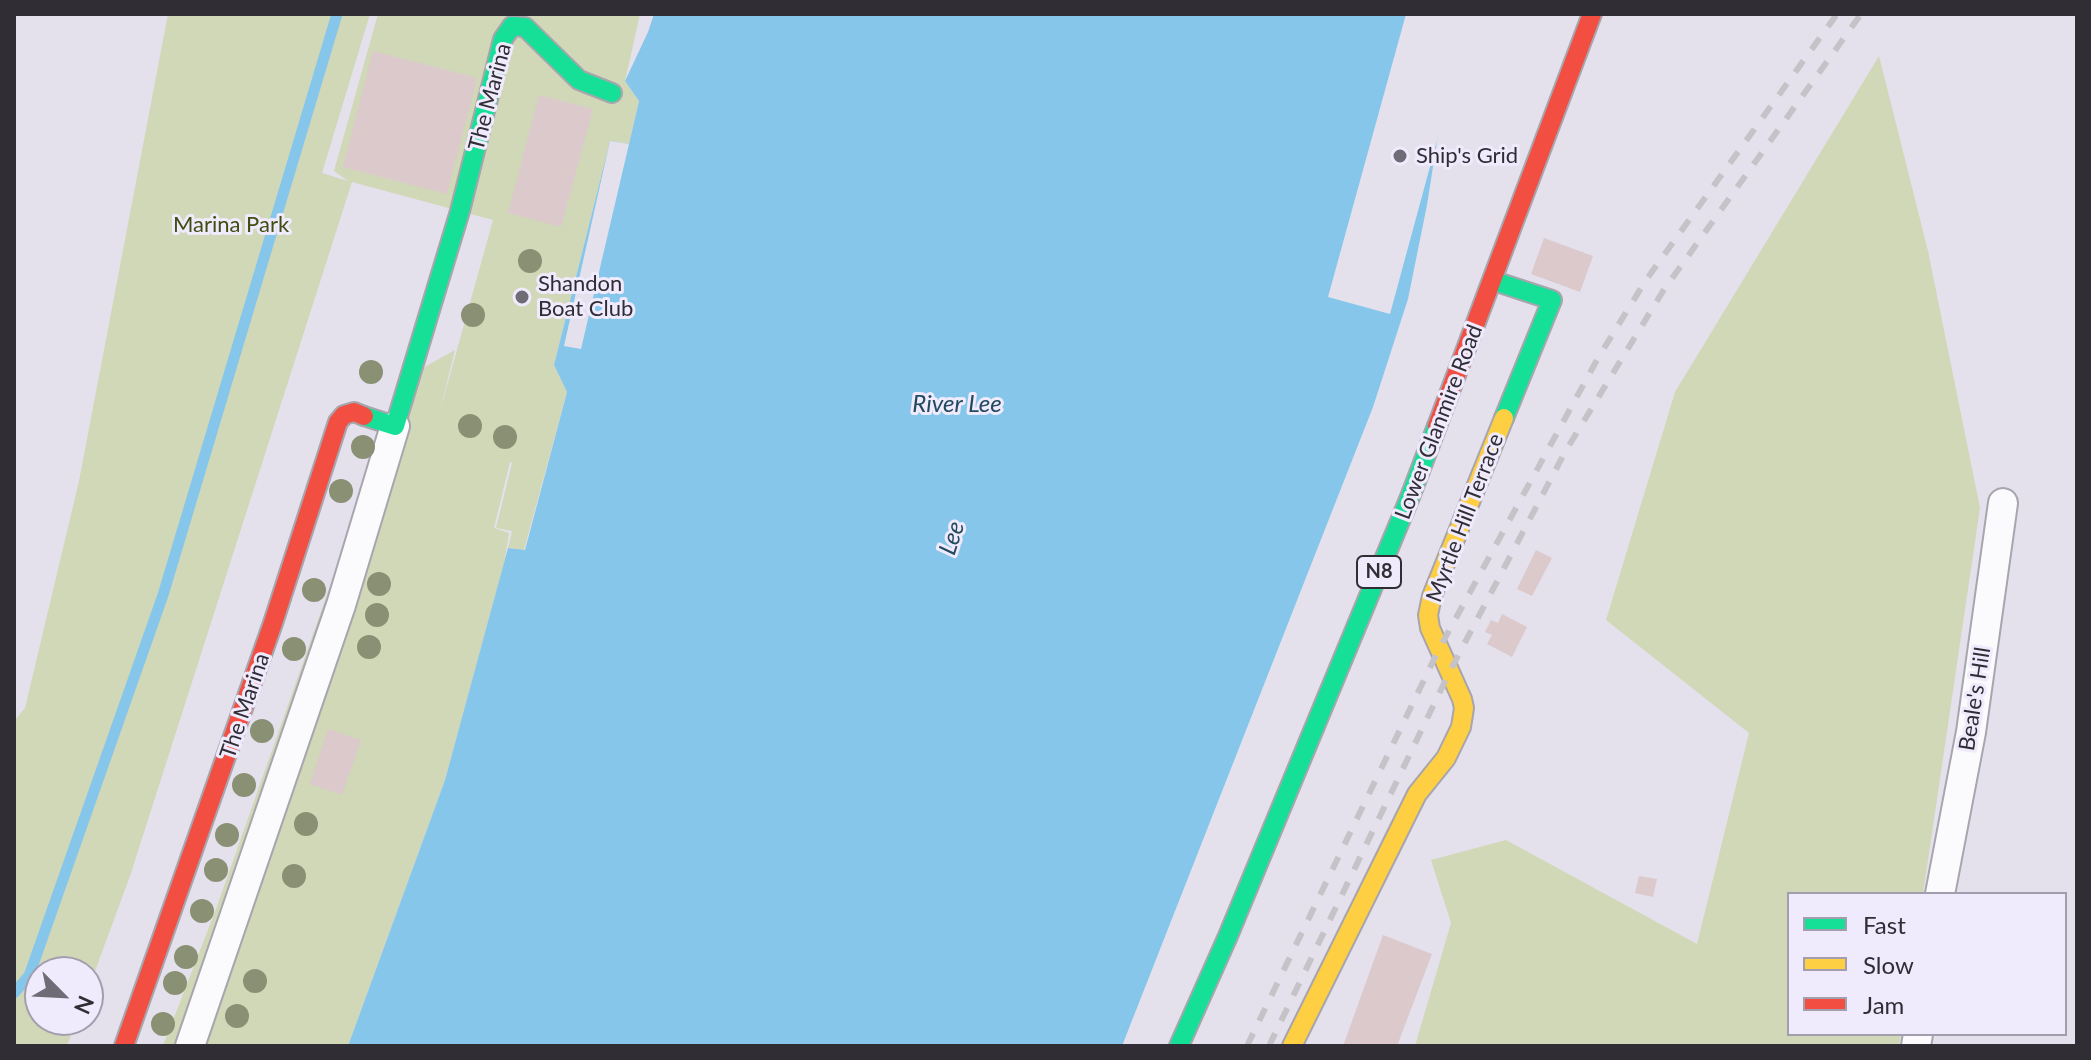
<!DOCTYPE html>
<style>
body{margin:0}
#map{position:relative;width:2091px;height:1060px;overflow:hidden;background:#e4e1ec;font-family:Lato,sans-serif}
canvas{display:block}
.frame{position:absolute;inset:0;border:16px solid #302d35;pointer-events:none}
.legend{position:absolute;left:1787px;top:892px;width:280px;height:144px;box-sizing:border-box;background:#f0eafd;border:2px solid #a39ead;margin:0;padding:10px 14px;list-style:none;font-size:24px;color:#302d35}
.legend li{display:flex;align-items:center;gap:16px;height:40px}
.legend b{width:40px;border:2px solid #a39ead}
.north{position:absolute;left:24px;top:956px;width:80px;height:80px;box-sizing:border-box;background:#f0eafd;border:2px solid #a39ead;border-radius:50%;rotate:114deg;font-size:22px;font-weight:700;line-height:32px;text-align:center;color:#302d35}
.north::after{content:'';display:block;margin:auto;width:28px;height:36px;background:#6f6c75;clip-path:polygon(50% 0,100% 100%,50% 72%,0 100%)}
</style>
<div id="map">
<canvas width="2091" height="1060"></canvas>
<div class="frame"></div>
<ul class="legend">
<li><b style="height:10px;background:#16e098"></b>Fast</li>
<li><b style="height:10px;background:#ffcf43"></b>Slow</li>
<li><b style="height:10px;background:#f24e42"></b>Jam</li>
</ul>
<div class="north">N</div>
</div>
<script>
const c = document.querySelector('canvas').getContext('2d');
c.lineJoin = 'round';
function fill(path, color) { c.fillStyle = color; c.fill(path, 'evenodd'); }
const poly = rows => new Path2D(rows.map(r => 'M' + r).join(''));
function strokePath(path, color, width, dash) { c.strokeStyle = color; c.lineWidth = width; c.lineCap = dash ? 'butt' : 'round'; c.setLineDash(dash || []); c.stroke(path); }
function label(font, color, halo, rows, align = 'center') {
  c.font = font + ' Lato,sans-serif'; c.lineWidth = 6; c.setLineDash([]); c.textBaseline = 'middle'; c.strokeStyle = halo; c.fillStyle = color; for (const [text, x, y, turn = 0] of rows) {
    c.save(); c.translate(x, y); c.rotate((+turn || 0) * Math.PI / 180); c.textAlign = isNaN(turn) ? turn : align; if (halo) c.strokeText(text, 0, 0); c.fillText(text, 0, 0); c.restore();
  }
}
const green = poly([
 [168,14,370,14,322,173,348,181,334,171,378,14,640,14,625,81,639,101,629,144,610,141,554,365,567,392,524,550,508,548,512,531,496,528,512,463,510,462,494,528,509,533,504,564,445,780,348,1046,163,1046,216,909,403,379,455,350,440,411,493,220,352,182,130,876,88,990,88,972,40,972,40,1020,77,1020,67,1046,14,1046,14,721,25,708,79,481],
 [1879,56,1928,251,1980,508,1923,894,1789,894,1789,1034,1901,1034,1899,1046,1415,1046,1451,923,1431,860,1506,840,1697,944,1749,733,1606,620,1675,392]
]);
const water = poly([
 [654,14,1451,14,1449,65,1427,205,1408,299,1373,407,1122,1046,348,1046,445,780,508,548,525,550,567,392,554,365,610,141,629,144,639,101,625,81,648,32]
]);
const pier = poly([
 [1406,14,1455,14,1453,65,1447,104,1390,314,1328,297],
 [610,141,629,144,581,349,564,346]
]);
const stream = poly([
 [14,993,29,976,163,595,337,14]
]);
const building = poly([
 [373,51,477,78,447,194,343,167],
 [539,95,593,109,561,227,508,213],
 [1544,238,1593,256,1580,292,1531,274],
 [1536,550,1552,558,1532,596,1517,589],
 [1502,614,1527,627,1512,657,1487,644,1492,635,1485,632,1491,620,1498,623],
 [328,729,361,740,342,795,310,784],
 [1639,876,1657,879,1653,897,1635,893],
 [1383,935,1432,954,1397,1046,1343,1046]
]);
const street = poly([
 [1940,894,1971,732,2003,503],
 [190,1046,341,605,395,426],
 [1916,1046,1918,1034]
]);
const fast = poly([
 [1494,281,1552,300,1504,418],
 [364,416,395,426,460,211,503,39,512,26,525,27,579,80,612,93],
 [1179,1046,1228,936,1410,497,1437,426]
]);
const slow = poly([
 [1292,1046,1417,794,1446,758,1461,727,1464,708,1462,699,1430,628,1428,615,1432,596,1504,418]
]);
const jam = poly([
 [1437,426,1592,14],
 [124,1046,273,623,338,422,344,415,354,412,364,416]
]);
const rail = poly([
 [1247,1046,1439,649,1598,358,1646,280,1837,14],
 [1269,1046,1450,671,1565,452,1663,291,1861,14]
]);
const trees = [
 [530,261],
 [473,315],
 [371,372],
 [470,426],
 [505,437],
 [363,447],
 [341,491],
 [379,584],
 [314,590],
 [377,615],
 [369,647],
 [294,649],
 [262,731],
 [244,785],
 [306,824],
 [227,835],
 [216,870],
 [294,876],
 [202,911],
 [186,957],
 [255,981],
 [175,983],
 [237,1016],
 [163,1024]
];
const markers = [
 [1400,156,8,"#6f6c75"],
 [522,297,8,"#6f6c75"]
];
const shields = [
 [1379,572,44]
];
const shieldNames = [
 ["N8",1379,572]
];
const streetNames = [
 ["The Marina",490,97,-75],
 ["Lower Glanmire Road",1439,422,-69],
 ["Myrtle Hill Terrace",1465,518,-69],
 ["Beale's Hill",1975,699,-81],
 ["The Marina",245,706,-71]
];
const poiNames = [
 ["Ship's Grid",1416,156],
 ["Shandon",538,284],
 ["Boat Club",538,309]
];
const parkNames = [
 ["Marina Park",231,225]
];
const waterNames = [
 ["River Lee",957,404],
 ["Lee",952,538,-72]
];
fill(green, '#d0d8b8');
fill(water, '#87c6eb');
fill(pier, '#e4e1ec');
strokePath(stream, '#87c6eb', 11);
fill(building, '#dbc9cc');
strokePath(street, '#a7a5ad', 32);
strokePath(fast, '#a7a5ad', 22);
strokePath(slow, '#a7a5ad', 22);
strokePath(jam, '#a7a5ad', 22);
strokePath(street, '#fbfafc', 28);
strokePath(fast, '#16e098', 18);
strokePath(slow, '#ffcf43', 18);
strokePath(jam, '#f24e42', 18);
strokePath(rail, '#c5c3c7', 6, [14, 14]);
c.fillStyle = '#8a9074';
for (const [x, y] of trees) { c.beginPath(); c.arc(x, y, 12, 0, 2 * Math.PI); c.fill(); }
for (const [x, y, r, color] of markers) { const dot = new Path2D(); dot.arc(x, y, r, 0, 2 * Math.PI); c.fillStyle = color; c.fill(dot); strokePath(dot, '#f0eafd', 3); }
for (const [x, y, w] of shields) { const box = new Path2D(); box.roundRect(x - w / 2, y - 16, w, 32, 6); c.fillStyle = '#f0eafd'; c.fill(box); strokePath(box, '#302d35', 2); }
label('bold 20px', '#302d35', null, shieldNames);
label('22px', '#302d35', '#f0eafd', streetNames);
label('22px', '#302d35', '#f0eafd', poiNames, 'left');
label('22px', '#414e11', '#f0eafd', parkNames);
label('italic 24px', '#224a5e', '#f0eafd', waterNames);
</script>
